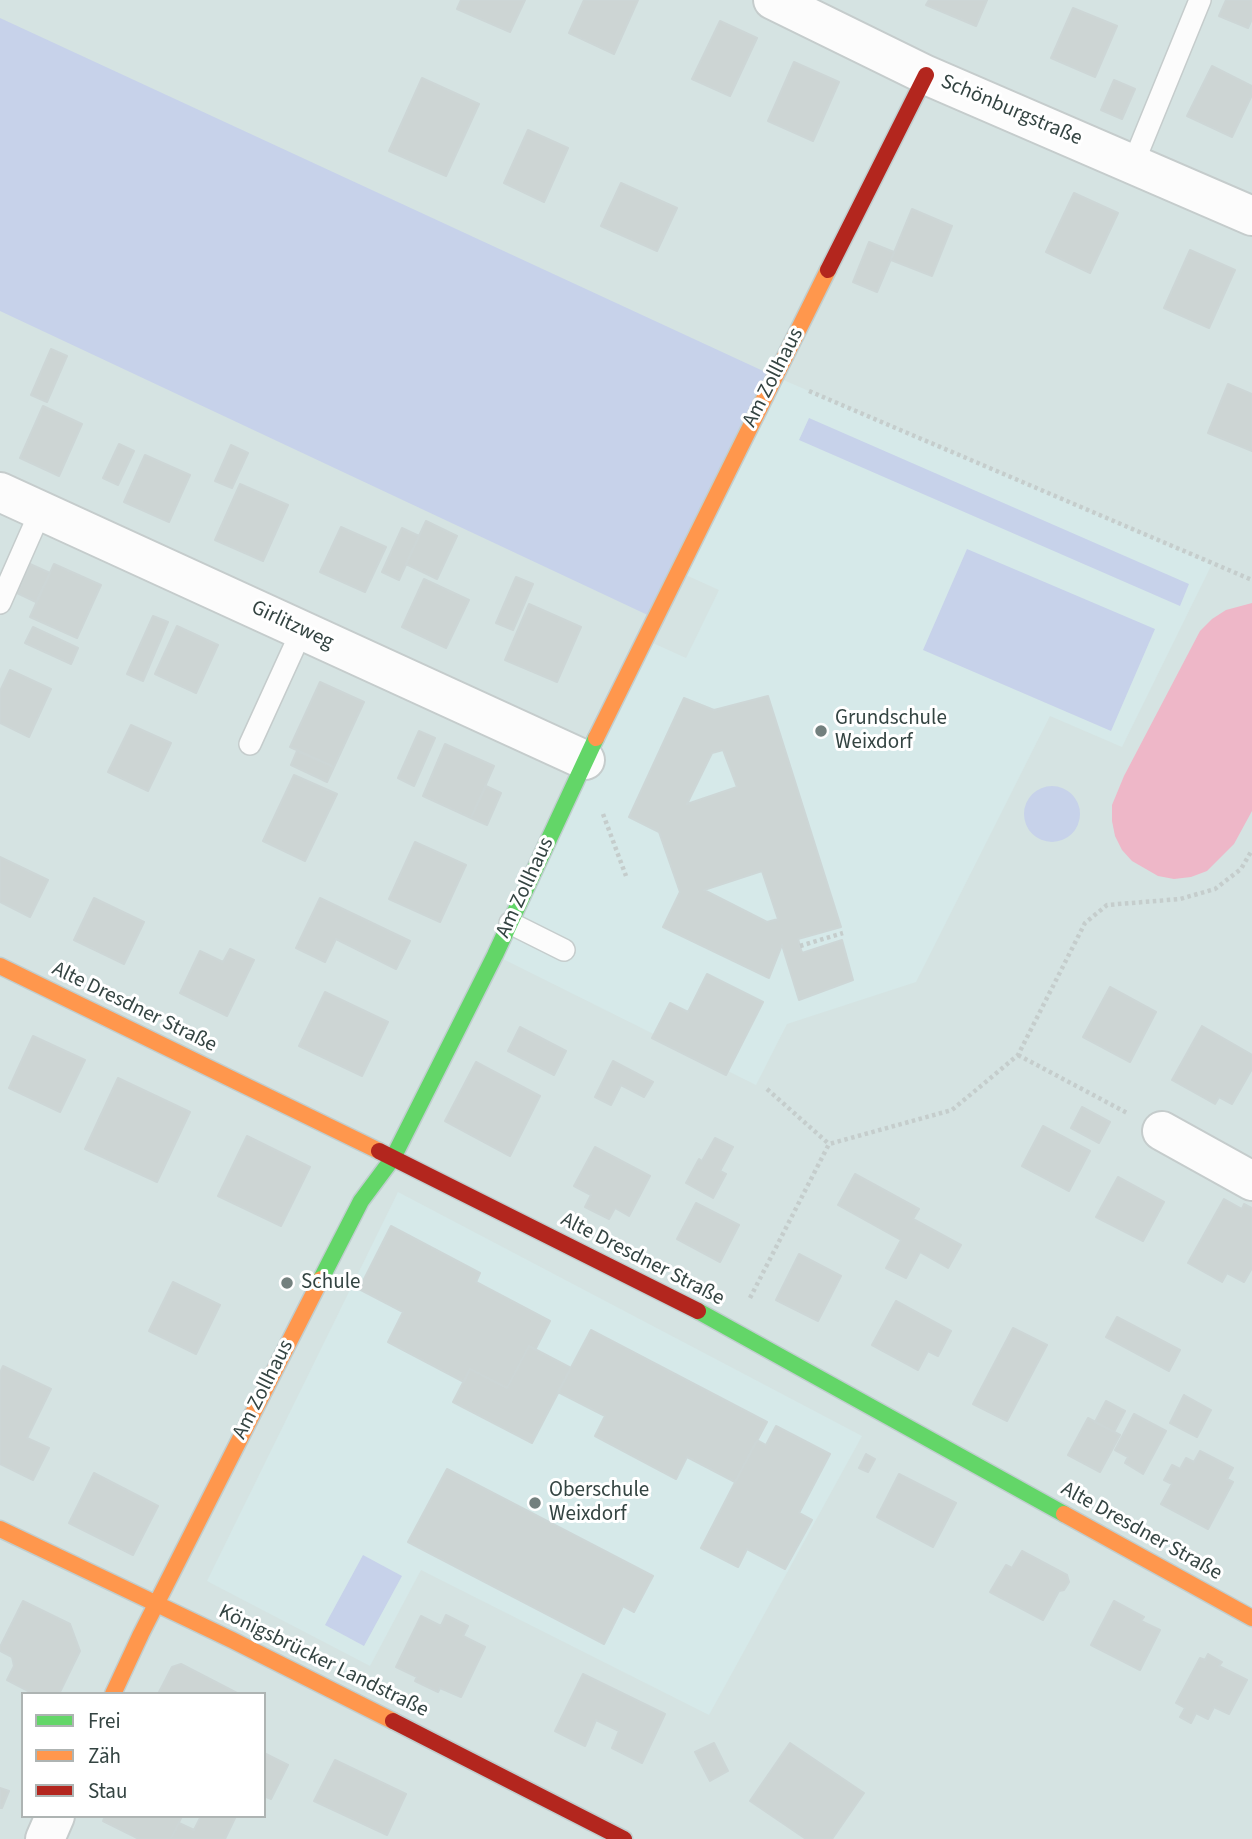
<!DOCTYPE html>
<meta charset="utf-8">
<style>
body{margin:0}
#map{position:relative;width:1252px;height:1839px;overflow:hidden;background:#e8eeee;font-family:"Source Sans 3",sans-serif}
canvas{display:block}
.legend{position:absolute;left:21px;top:1692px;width:245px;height:126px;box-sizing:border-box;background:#fff;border:2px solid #aeb4b3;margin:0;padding:9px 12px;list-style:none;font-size:21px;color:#344442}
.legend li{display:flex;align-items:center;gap:14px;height:35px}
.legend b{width:35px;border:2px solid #aeb4b3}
</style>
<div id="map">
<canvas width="1252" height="1839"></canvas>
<ul class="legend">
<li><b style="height:9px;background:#63d668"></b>Frei</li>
<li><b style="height:9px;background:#ff974d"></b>Zäh</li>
<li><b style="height:9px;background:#b3261e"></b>Stau</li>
</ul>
</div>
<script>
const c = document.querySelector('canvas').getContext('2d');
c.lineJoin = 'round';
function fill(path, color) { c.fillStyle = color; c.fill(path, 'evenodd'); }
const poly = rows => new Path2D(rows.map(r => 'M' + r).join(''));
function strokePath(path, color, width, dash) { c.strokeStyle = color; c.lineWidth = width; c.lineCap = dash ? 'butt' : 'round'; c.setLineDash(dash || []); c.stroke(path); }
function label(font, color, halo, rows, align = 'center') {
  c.font = font + ' "Source Sans 3",sans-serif'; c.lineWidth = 6; c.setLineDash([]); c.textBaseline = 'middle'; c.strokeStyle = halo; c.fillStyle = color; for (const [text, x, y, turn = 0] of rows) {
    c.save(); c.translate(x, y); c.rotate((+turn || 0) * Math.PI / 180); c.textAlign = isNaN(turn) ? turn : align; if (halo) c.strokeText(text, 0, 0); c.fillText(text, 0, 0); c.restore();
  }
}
const residential = poly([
 [0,0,1252,0,1252,1839,0,1839],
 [23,1694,264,1694,264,1816,23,1816]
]);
const education = poly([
 [774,376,1212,564,1122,747,1050,716,916,982,787,1024,756,1085,495,955,644,639,686,658,719,590,677,571],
 [398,1192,862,1436,709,1715,421,1570,370,1666,207,1581]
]);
const green = poly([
 [0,18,774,376,654,618,0,311],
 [809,418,1189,584,1180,606,799,440],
 [967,549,1155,629,1111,731,923,650],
 '1024 814a28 28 0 1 1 56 0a28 28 0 1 1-56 0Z',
 [363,1555,402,1576,364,1646,325,1625]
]);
const water = poly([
 [1252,603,1252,811,1234,844,1207,871,1191,877,1174,879,1158,876,1132,861,1122,850,1115,836,1112,821,1112,805,1124,776,1200,631,1212,619,1226,610]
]);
const building = poly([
 [461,0,525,0,510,32,457,9,461,0],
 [584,0,638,0,614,54,569,33,584,0],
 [929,0,987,0,976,26,926,5,929,0],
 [1226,0,1252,0,1252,19,1248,28,1219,16,1226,0],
 [1073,8,1117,26,1095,77,1051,58,1073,8],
 [720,21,757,38,730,96,692,79,720,21],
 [794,62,839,82,813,141,768,121,794,62],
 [1212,66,1252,86,1252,95,1232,137,1187,116,1212,66],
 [422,78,479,104,446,176,389,151,422,78],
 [1114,80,1135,89,1122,119,1101,110,1114,80],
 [528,130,568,148,544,202,504,183,528,130],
 [621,183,677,208,657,251,601,226,621,183],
 [1074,193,1118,213,1090,273,1046,252,1074,193],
 [912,209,952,226,932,276,891,260,912,209],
 [869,242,894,252,877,292,853,282,869,242],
 [1190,250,1235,270,1209,328,1164,308,1190,250],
 [51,349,67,356,47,402,31,395,51,349],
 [1228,384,1252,394,1252,451,1208,433,1228,384],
 [43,406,82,424,59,476,20,458,43,406],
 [119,444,134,451,118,485,103,478,119,444],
 [231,445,248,453,232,488,215,481,231,445],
 [145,455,190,475,169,522,124,502,145,455],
 [240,484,288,505,263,561,215,540,240,484],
 [426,521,457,536,437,579,406,564,426,521],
 [341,527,386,547,365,592,320,572,341,527],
 [402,528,419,536,399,580,382,572,402,528],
 [30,564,50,573,36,602,17,593,30,564],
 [54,564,101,585,77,638,30,617,54,564],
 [516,577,533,584,513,630,496,623,516,577],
 [424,579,469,600,446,648,402,627,424,579],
 [529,604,581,627,557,682,505,660,529,604],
 [153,616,168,622,143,681,127,674,153,616],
 [177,626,218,645,196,693,155,674,177,626],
 [33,627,78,648,71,664,25,643,33,627],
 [10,670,51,689,29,737,0,723,0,691,10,670],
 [320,682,364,702,334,767,290,747,320,682],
 [768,696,841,927,798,939,802,953,842,940,853,980,799,1000,782,945,769,978,663,927,680,892,659,832,629,817,684,698,714,710,768,696],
 [723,750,737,787,687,804,712,753,723,750],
 [762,871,778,919,767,922,704,890,762,871],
 [131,725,171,743,148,791,108,772,131,725],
 [419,731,435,738,414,786,398,778,419,731],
 [445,744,494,766,471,818,423,796,445,744],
 [297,751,334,767,327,782,291,765,297,751],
 [294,775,337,794,305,861,263,841,294,775],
 [486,786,501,793,487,825,471,818,486,786],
 [415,842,466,865,440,922,389,899,415,842],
 [0,857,48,880,30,917,0,902,0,857],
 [94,898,144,922,124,964,74,940,94,898],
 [320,898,410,941,396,969,336,939,325,962,296,948,320,898],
 [230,949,254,960,227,1016,180,993,200,951,223,962,230,949],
 [707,974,763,1002,726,1075,652,1038,670,1003,688,1012,707,974],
 [1110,987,1156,1012,1130,1062,1083,1037,1110,987],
 [325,992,388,1022,362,1076,299,1046,325,992],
 [1202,1026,1252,1055,1252,1069,1232,1104,1219,1097,1215,1104,1172,1080,1202,1026],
 [520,1027,566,1051,554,1075,508,1051,520,1027],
 [33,1036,85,1060,60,1112,9,1088,33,1036],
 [613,1061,653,1082,644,1097,621,1085,611,1105,595,1097,613,1061],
 [476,1062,540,1096,510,1156,445,1121,476,1062],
 [118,1078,190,1112,157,1182,85,1149,118,1078],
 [1082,1107,1110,1122,1099,1143,1071,1128,1082,1107],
 [1043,1126,1090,1151,1069,1191,1022,1166,1043,1126],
 [247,1136,310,1167,281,1226,218,1196,247,1136],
 [715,1138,733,1147,720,1171,726,1174,713,1198,686,1183,699,1159,702,1161,715,1138],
 [595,1147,650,1176,629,1216,615,1208,609,1219,585,1207,591,1195,574,1186,595,1147],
 [855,1174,919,1209,913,1219,961,1245,948,1268,920,1252,906,1278,886,1268,901,1240,838,1205,855,1174],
 [1118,1177,1164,1202,1143,1241,1096,1217,1118,1177],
 [1224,1199,1242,1209,1244,1204,1252,1208,1252,1268,1244,1282,1227,1273,1222,1282,1188,1263,1224,1199],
 [696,1203,739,1225,720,1262,677,1239,696,1203],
 [391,1226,480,1273,476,1282,550,1321,535,1350,529,1346,507,1388,470,1369,464,1382,388,1342,403,1312,359,1289,391,1226],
 [799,1254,841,1276,818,1321,776,1300,799,1254],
 [173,1282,220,1305,196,1354,149,1331,173,1282],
 [896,1301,951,1331,938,1356,928,1351,918,1370,872,1345,896,1301],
 [1117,1317,1180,1350,1169,1371,1106,1337,1117,1317],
 [1013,1328,1047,1345,1007,1421,973,1404,1013,1328],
 [591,1330,767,1422,735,1482,687,1457,676,1479,595,1436,605,1416,558,1392,591,1330],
 [529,1346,571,1368,532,1443,453,1402,470,1369,507,1388,529,1346],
 [3,1366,51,1389,27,1438,49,1448,33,1480,0,1464,0,1373,3,1366],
 [1184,1395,1211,1410,1197,1437,1170,1423,1184,1395],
 [1106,1401,1125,1411,1114,1432,1095,1422,1106,1401],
 [1134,1414,1166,1431,1143,1474,1125,1463,1128,1457,1115,1450,1134,1414],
 [1088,1418,1120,1435,1100,1472,1068,1455,1088,1418],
 [776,1426,830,1454,799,1513,812,1520,785,1569,747,1549,738,1567,701,1548,757,1440,766,1445,776,1426],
 [1200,1451,1233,1468,1227,1479,1233,1482,1208,1529,1161,1504,1172,1484,1164,1480,1172,1465,1180,1469,1186,1458,1194,1462,1200,1451],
 [866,1454,875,1459,868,1472,859,1468,866,1454],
 [447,1469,653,1576,634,1612,623,1606,604,1644,408,1542,447,1469],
 [94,1473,158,1506,133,1555,69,1523,94,1473],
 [899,1474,956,1503,933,1547,877,1517,899,1474],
 [1022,1551,1067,1575,1069,1582,1064,1590,1059,1591,1043,1620,990,1592,1006,1565,1012,1568,1022,1551],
 [23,1601,70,1624,80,1651,59,1694,34,1694,7,1680,14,1666,12,1657,0,1651,0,1647,23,1601],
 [1114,1601,1144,1617,1141,1621,1160,1630,1140,1670,1091,1645,1114,1601],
 [446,1615,468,1626,463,1636,485,1647,461,1697,440,1688,438,1692,415,1681,417,1677,396,1667,421,1616,441,1626,446,1615],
 [1208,1654,1222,1662,1219,1666,1247,1680,1229,1714,1214,1707,1208,1719,1196,1713,1191,1723,1180,1717,1185,1708,1176,1703,1200,1658,1205,1660,1208,1654],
 [181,1664,239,1694,158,1694,172,1667,181,1664],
 [583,1674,665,1714,642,1763,612,1748,619,1731,596,1720,585,1746,555,1731,583,1674],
 [714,1743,728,1771,710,1781,695,1752,714,1743],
 [790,1743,864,1793,832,1839,806,1839,750,1801,790,1743],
 [264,1753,288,1765,271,1799,264,1796,264,1753],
 [335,1760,406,1794,387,1835,314,1801,335,1760],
 [0,1788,9,1791,2,1808,0,1808,0,1788],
 [105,1816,182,1816,171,1839,139,1839,103,1821,105,1816],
 [201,1816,236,1816,225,1839,171,1839,179,1823,194,1830,201,1816]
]);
const path = poly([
 [809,391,1252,580],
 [603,814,626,876],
 [800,946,843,933],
 [1018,1055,1129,1114],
 [767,1089,829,1144],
 [750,1298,829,1144,952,1110,1018,1055,1085,923,1107,905,1180,899,1215,889,1241,869,1252,850]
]);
const lane = poly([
 [1133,164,1200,0],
 [0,603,41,510],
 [250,744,302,630],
 [510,923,564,950]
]);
const street = poly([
 [773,0,926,75,1252,216],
 [0,492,585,760],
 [1162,1131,1252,1181],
 [45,1839,55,1816]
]);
const fast = poly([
 [321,1279,361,1201,393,1158,495,955,596,738],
 [698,1311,1064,1514]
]);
const slow = poly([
 [596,738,828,270],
 [0,966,379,1151],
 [1064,1514,1252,1618],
 [0,1529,232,1640,393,1721],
 [113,1694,141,1634,321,1279]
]);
const jam = poly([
 [828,270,926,75],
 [379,1151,698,1311],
 [393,1721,624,1839]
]);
const markers = [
 [821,731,7,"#73807e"],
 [287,1283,7,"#73807e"],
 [535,1503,7,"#73807e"]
];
const streetNames = [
 ["Schönburgstraße",1011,111,23],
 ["Am Zollhaus",774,378,-63],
 ["Girlitzweg",292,626,25],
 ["Am Zollhaus",526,888,-65],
 ["Alte Dresdner Straße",134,1008,26],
 ["Alte Dresdner Straße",642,1260,27],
 ["Am Zollhaus",264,1390,-63],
 ["Alte Dresdner Straße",1141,1532,29],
 ["Königsbrücker Landstraße",323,1662,26]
];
const poiNames = [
 ["Grundschule",835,719],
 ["Weixdorf",835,743],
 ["Schule",301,1283],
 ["Oberschule",549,1491],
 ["Weixdorf",549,1515]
];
fill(residential, '#d5e3e2');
fill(education, '#d6e9e9');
fill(green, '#c7d2ea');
fill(water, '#eeb7c8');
fill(building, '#cdd5d4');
strokePath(building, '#cdd6d6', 2);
strokePath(lane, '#c5cccc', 24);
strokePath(street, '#c5cccc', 42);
strokePath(fast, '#c0cecf', 19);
strokePath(slow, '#c0cecf', 19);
strokePath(jam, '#c0cecf', 19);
strokePath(path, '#c5cdcc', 4.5, [3.5, 3.5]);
strokePath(lane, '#fcfcfc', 21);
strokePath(street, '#fcfcfc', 38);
strokePath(fast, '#63d668', 16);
strokePath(slow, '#ff974d', 16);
strokePath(jam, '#b3261e', 16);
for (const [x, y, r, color] of markers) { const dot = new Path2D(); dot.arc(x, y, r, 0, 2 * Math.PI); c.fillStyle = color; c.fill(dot); strokePath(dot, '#fff', 2.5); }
label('21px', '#344442', '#fff', streetNames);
label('21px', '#344442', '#fff', poiNames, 'left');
</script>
